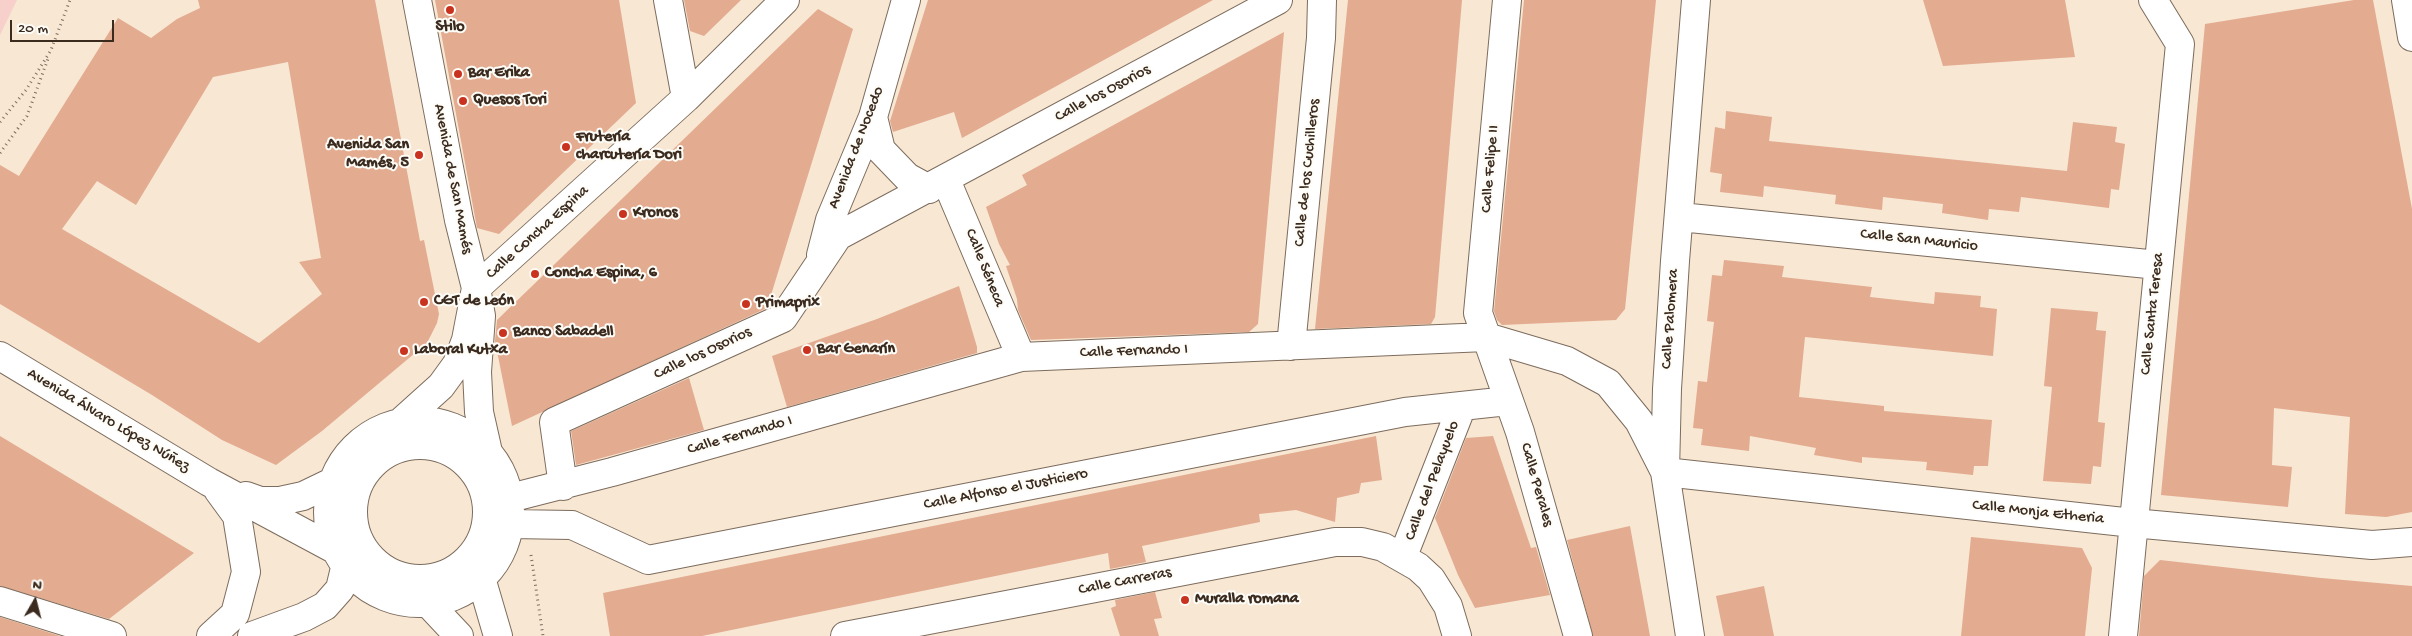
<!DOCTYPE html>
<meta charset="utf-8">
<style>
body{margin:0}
#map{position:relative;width:2412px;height:636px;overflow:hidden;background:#f7e7d3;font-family:"Gochi Hand",sans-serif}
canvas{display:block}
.north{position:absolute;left:10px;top:576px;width:50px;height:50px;-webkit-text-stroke:4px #fdfcf7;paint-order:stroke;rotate:8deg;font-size:14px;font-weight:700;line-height:20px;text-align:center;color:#3b2a1e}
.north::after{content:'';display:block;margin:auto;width:18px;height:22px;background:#3b2a1e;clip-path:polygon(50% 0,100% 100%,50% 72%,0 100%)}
.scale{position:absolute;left:10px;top:20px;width:104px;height:22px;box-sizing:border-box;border:2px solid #3b2a1e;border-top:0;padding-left:6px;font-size:15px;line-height:18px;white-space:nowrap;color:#3b2a1e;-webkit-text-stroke:4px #fdfcf7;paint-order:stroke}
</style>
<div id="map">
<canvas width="2412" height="636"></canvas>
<div class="north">N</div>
<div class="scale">20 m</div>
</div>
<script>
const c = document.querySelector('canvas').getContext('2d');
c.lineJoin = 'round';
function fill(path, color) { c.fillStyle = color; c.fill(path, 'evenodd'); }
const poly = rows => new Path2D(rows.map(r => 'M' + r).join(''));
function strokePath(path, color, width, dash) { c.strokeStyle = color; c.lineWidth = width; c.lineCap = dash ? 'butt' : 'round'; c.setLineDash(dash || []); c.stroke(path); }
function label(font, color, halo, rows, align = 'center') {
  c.font = font + ' "Gochi Hand",sans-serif'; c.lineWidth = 4; c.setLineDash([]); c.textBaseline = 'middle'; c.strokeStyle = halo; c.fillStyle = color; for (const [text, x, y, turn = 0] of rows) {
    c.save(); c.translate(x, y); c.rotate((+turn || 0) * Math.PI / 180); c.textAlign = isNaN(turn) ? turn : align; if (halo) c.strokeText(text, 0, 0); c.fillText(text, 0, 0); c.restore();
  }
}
const built = poly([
 [0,0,17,0,0,35]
]);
const building = poly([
 [198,0,375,0,420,241,424,240,439,314,437,323,427,343,322,431,276,465,222,440,152,395,0,304,0,165,19,176,118,18,151,38,177,19,200,8],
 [288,62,321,258,299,262,322,294,259,343,62,229,97,181,136,205,213,77],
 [435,0,619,0,636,103,499,234,477,228],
 [684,0,741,0,704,36,690,31],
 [928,0,1213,0,962,138,954,112,893,132,890,121],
 [1348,0,1462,0,1435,317,1431,324,1315,329],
 [1524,0,1656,0,1625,309,1616,320,1502,325,1497,320,1494,311],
 [1923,0,2065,0,2075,57,1943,66],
 [2354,0,2373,0,2412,209,2412,512,2386,517,2345,514,2350,417,2274,408,2272,465,2292,467,2288,507,2161,495,2205,24],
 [818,9,853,29,767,308,512,426,495,341,497,320],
 [1284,32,1258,324,1249,332,1031,340,1018,310,1017,299,1006,266,1010,265,999,244,986,207,1027,185,1022,175],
 [1726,111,1772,117,1769,141,2067,171,2073,122,2117,127,2115,142,2125,144,2119,190,2111,189,2109,208,2021,197,2019,212,1989,209,1988,220,1942,213,1943,204,1883,197,1882,210,1835,204,1836,195,1764,186,1763,197,1720,192,1722,174,1710,172,1715,127,1725,129],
 [1724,260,1784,266,1782,277,1872,287,1870,297,1934,304,1935,292,1981,296,1980,307,1997,309,1993,356,1805,337,1799,397,1884,406,1884,411,1992,420,1988,466,1974,466,1973,475,1926,470,1927,462,1862,457,1862,463,1814,455,1816,448,1750,436,1749,451,1701,445,1703,429,1693,428,1698,381,1707,382,1714,322,1707,321,1712,275,1722,276],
 [959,286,977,347,977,353,787,407,772,356,877,319],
 [2051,308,2098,312,2096,330,2106,331,2098,422,2105,423,2101,467,2093,466,2091,484,2043,481,2052,387,2044,386],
 [689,378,704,430,576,465,571,431],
 [0,436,131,515,194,553,109,619,0,586],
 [1376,436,1382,480,1361,483,1359,493,1337,498,1335,522,1296,510,1259,514,1260,522,1142,546,1146,562,1110,569,1108,553,702,636,610,636,603,593],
 [1493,436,1531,548,1536,547,1550,595,1475,608,1458,575,1435,518,1466,438],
 [1630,526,1650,636,1593,636,1567,540],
 [1971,537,2082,548,2092,568,2085,636,1961,636],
 [2160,560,2321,578,2412,586,2412,636,2139,636,2144,576],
 [1764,586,1774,636,1724,636,1716,596],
 [1155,592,1162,618,1154,619,1159,636,1120,636,1111,608,1116,606,1115,600],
 [0,617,60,636,0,636]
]);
const path = poly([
 [0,122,26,90,51,50,70,0],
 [0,153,27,116,49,56],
 [531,555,543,636]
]);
const minor = poly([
 [668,0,686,98],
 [1507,0,1478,313,1520,432,1578,636],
 [2406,0,2412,37],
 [873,117,881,150,907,177,929,189],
 [946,180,1021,357],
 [1680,217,2158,265],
 [821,255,830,220,873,117,906,0],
 [1291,346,1321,38,1322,0],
 [0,356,209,482,334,549],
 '328 512a91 91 0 1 1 182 0a91 91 0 1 1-182 0Z',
 [401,422,441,386,457,364,466,340,476,288,459,220,417,0],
 '353 512a67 67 0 1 1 134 0a67 67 0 1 1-134 0Z',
 [488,452,479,412,477,372,481,316,476,288,686,98,785,0],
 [1665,472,2133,523,2372,545,2412,542],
 [563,486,554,422,783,318,838,236,1278,0],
 [246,496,260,501,280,501,303,496,332,482],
 [510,498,612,472,1021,357,1486,337,1567,361,1608,383,1639,421,1665,472],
 [510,524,572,525,648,560,1405,412,1508,401],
 [1403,556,1462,406],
 [481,578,498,636],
 [0,601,112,636],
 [428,603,459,636],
 [211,636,235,614,246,572,237,516,218,490],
 [252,636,304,617,325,606,340,589,345,568],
 [845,636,1335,542,1362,542,1383,547,1418,567,1431,579,1448,606,1457,636],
 [1690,636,1665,472,1667,389,1675,261,1696,0],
 [2123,636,2180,44,2153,0]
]);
const markers = [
 [450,10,5,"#c8321e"],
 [458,74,5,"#c8321e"],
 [463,101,5,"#c8321e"],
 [566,147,5,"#c8321e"],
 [419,155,5,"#c8321e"],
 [623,214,5,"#c8321e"],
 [535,274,5,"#c8321e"],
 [424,302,5,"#c8321e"],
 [746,304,5,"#c8321e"],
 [503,333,5,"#c8321e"],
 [807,350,5,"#c8321e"],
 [404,351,5,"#c8321e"],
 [1185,600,5,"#c8321e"]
];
const poiNames = [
 ["Stilo",450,28,"center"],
 ["Bar Erika",468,74],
 ["Quesos Tori",473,101],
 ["Frutería",576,138],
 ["charcutería Dori",576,156],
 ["Avenida San",409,146,"right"],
 ["Mamés, 5",409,164,"right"],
 ["Kronos",633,214],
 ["Concha Espina, 6",545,274],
 ["CGT de León",434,302],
 ["Primaprix",756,304],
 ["Banco Sabadell",513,333],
 ["Bar Genarín",817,350],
 ["Laboral Kutxa",414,351],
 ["Muralla romana",1195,600]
];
const streetNames = [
 ["Calle los Osorios",1103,94,-28],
 ["Avenida de Nocedo",857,148,-69],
 ["Calle Felipe II",1491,169,-85],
 ["Calle de los Cuchilleros",1308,173,-84],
 ["Avenida de San Mamés",452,179,79],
 ["Calle Concha Espina",538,233,-42],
 ["Calle San Mauricio",1919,241,6],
 ["Calle Séneca",984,268,68],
 ["Calle Santa Teresa",2153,314,-84],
 ["Calle Palomera",1671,319,-86],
 ["Calle Fernando I",1134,352,-2],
 ["Calle los Osorios",703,354,-25],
 ["Avenida Álvaro López Núñez",108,421,31],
 ["Calle Fernando I",740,436,-16],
 ["Calle del Pelayuelo",1433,481,-69],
 ["Calle Perales",1536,485,74],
 ["Calle Alfonso el Justiciero",1006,490,-11],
 ["Calle Monja Etheria",2038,513,6],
 ["Calle Carreras",1125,582,-11]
];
fill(built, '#f7d0cb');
fill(building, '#e3ab90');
strokePath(minor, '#7d6c5d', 30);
strokePath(path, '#7d6c5d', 3, [1, 4]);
strokePath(minor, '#fff', 28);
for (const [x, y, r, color] of markers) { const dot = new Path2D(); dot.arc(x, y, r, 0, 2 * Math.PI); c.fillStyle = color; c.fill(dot); strokePath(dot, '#fdfcf7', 2); }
label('bold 16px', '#3b2a1e', '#fdfcf7', poiNames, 'left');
label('16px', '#3b2a1e', '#fdfcf7', streetNames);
</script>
